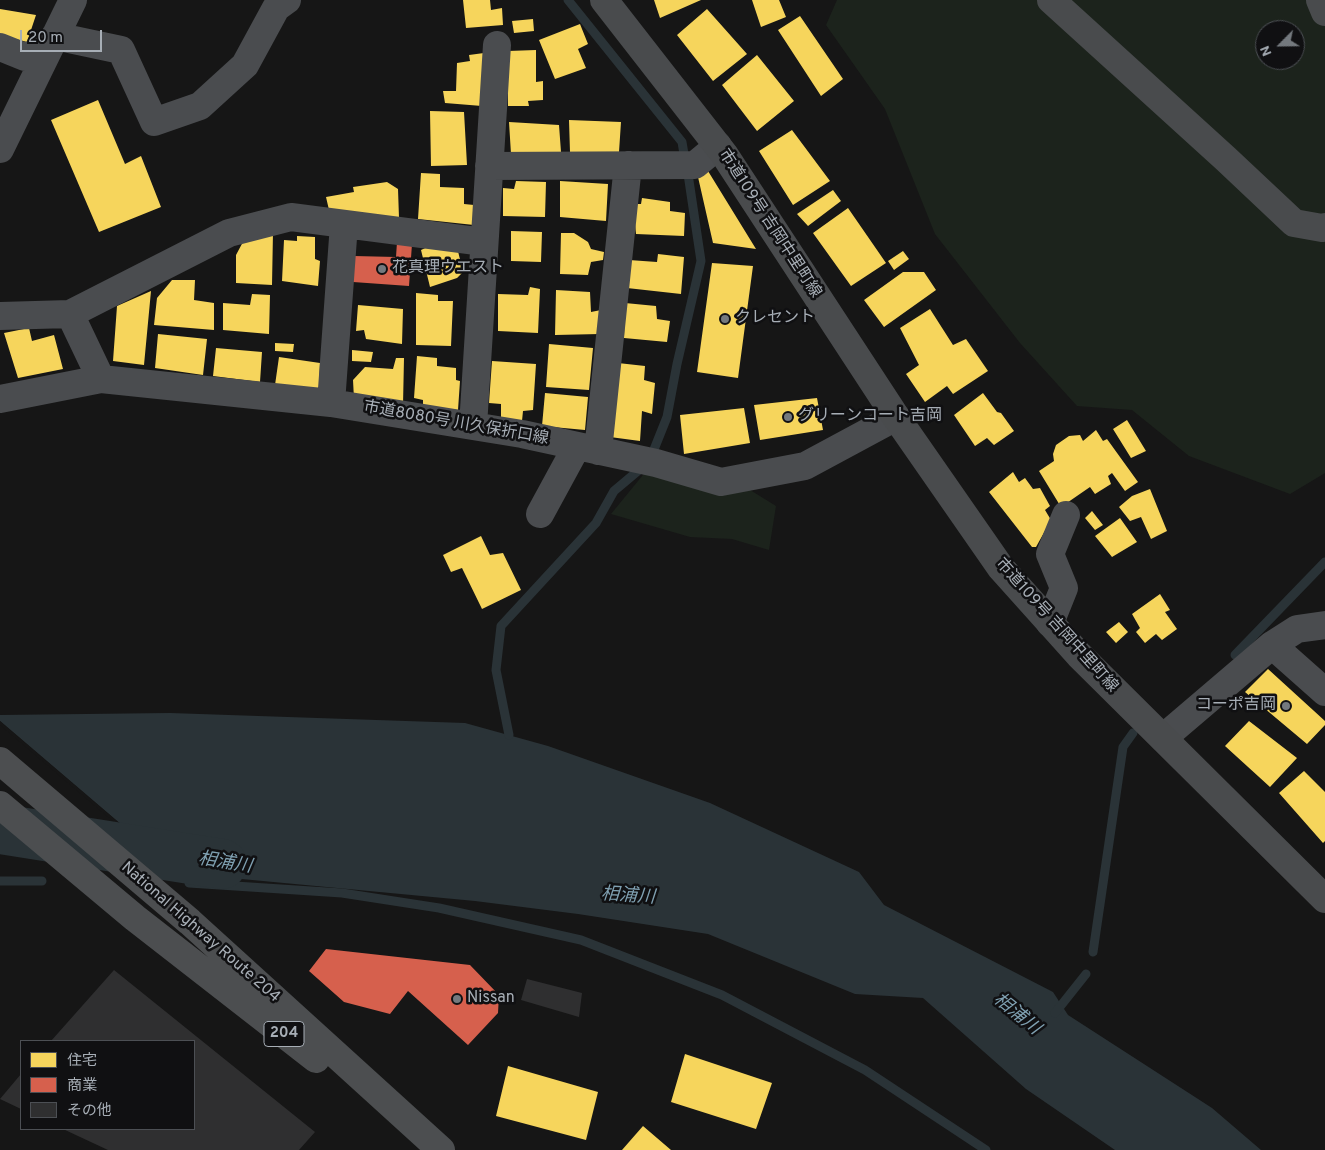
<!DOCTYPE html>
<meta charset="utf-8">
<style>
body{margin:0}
#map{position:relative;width:1325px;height:1150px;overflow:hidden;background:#161616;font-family:Overpass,"Noto Sans JP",sans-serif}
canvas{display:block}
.legend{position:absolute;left:20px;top:1040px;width:175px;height:90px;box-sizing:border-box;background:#101012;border:1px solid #4c4f54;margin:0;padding:6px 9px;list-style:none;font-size:15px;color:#a7aeb6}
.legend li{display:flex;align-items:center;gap:10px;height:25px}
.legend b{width:25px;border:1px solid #4c4f54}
.north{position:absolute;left:1255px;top:20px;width:50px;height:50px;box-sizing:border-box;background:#101012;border:1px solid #4c4f54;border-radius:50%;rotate:247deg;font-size:14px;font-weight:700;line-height:20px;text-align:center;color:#a7aeb6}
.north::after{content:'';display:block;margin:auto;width:18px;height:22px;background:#74797e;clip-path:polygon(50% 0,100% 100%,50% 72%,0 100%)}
.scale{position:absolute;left:20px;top:30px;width:82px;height:22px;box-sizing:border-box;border:2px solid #a7aeb6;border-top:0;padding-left:6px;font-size:15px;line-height:18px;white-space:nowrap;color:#a7aeb6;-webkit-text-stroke:4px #101012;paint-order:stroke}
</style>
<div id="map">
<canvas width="1325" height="1150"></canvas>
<ul class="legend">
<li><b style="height:14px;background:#f6d55c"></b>住宅</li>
<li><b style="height:14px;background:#d6604d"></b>商業</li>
<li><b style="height:14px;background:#2f2f30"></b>その他</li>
</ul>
<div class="north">N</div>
<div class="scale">20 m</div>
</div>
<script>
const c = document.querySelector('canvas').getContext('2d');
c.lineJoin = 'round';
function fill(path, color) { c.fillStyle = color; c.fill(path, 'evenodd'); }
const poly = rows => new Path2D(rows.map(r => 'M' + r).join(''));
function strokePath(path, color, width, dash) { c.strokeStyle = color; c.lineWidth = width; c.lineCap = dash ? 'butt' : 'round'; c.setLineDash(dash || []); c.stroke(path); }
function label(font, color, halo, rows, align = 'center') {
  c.font = font + ' Overpass,"Noto Sans JP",sans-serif'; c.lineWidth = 5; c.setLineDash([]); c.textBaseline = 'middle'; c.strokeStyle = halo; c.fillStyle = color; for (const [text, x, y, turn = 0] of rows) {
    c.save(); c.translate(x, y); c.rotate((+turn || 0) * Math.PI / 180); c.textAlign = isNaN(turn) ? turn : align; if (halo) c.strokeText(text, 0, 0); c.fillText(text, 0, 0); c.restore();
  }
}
const green = poly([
 [837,0,1325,0,1325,473,1290,494,1189,456,1132,410,1077,406,1020,343,935,234,885,109,826,25],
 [1265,30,1295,30,1295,60,1265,60],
 [647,470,742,485,776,506,769,550,732,539,690,537,611,514]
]);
const water = poly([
 [170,713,465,723,548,746,710,803,859,872,884,905,1053,992,1068,1015,1212,1108,1261,1150,1115,1150,1026,1089,923,998,855,994,708,934,578,914,475,901,178,873,0,721,0,715]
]);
const pier = poly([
 [0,721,178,873,181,876,176,875,0,725]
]);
const homes = poly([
 [463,0,490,0,491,10,502,8,503,25,466,28],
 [654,0,701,0,660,18],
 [752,0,779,0,786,17,761,27],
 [0,9,36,15,27,42,0,35],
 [707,9,747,54,713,81,677,35],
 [800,16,843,79,821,96,778,30],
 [533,19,534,31,514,33,512,21],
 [580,24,588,44,578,49,586,68,555,79,539,40],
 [536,50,536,82,543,81,543,100,528,101,529,106,508,106,508,51],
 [484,53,482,106,445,103,443,91,456,91,457,63,470,61,469,55],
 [757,55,794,101,757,131,722,85],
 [98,100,125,164,141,156,161,207,99,232,51,120],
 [430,111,464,112,467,165,431,166],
 [569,120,621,122,619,152,570,152],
 [509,122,559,125,561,152,511,154],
 [792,130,830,181,793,205,759,151],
 [708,171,756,249,713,243,698,177],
 [421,173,440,174,440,187,464,188,464,204,474,205,474,225,418,219],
 [516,181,546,182,545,217,503,216,503,188,514,189],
 [560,181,608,184,606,221,560,217],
 [387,182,398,189,399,218,329,210,326,197,354,192,353,187],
 [833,190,841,201,808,226,797,214],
 [642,198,670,202,670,211,685,213,684,236,636,234,633,204,641,204],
 [848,208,886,263,851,286,813,233],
 [511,231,542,232,541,262,511,261],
 [273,232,272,285,236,283,236,255,244,240],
 [561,233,574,233,588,242,591,249,604,252,603,260,591,262,588,275,560,274],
 [297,236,315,237,315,259,320,261,318,286,282,281,284,240,297,241],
 [432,245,457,247,463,272,457,278,430,287,421,250],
 [903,251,909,259,894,270,888,261],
 [658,254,684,257,681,294,627,288,629,260,657,262],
 [712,263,753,266,738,378,697,372],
 [903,272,924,272,936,290,884,327,864,300],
 [172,280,195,280,194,300,214,303,214,330,154,325,157,298],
 [530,287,540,289,538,333,498,331,498,294,528,295],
 [556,290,590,292,591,312,601,310,600,334,555,335],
 [151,291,144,365,113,361,117,306],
 [416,293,438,295,438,301,453,301,451,346,416,345],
 [252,294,270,295,269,334,223,330,223,303,250,305],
 [625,303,656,306,657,319,670,321,667,342,624,338],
 [358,305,403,309,402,344,366,339,364,330,356,331],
 [930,309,953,345,966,339,988,371,953,394,947,386,925,402,906,374,919,365,900,328],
 [29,328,32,341,54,335,63,369,18,378,4,333],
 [158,334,207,339,203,375,155,368],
 [275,343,294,344,293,352,275,351],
 [549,344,593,348,589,390,546,387],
 [216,348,262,352,260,382,213,376],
 [352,350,373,352,371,362,352,361],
 [417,356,437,358,437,366,456,368,456,380,460,381,458,410,423,408,423,400,414,398],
 [279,357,320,363,319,390,275,385],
 [396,358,404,358,403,405,354,399,353,380,365,367,393,369],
 [492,361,536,364,533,410,523,411,522,421,501,420,501,404,489,403],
 [618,363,645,366,644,380,655,383,652,414,642,411,640,441,610,437],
 [545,393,588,397,585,430,542,426],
 [983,393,997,412,1001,413,1014,431,994,445,987,438,975,446,954,415],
 [817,398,823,430,760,440,754,405],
 [744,408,750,443,684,454,680,415],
 [1127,420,1146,451,1131,458,1113,429],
 [1096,430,1103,441,1107,439,1138,482,1125,491,1112,473,1108,476,1111,484,1095,494,1090,487,1061,507,1039,471,1054,461,1053,454,1056,445,1069,436,1080,435,1083,441],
 [1013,472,1019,482,1025,478,1033,489,1040,488,1050,506,1045,510,1051,520,1036,547,1032,547,989,492],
 [1150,489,1167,531,1151,539,1141,517,1130,521,1119,507,1132,496],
 [1092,511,1103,525,1095,530,1085,518],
 [1120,518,1137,542,1112,557,1095,536],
 [481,536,490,555,503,553,521,590,482,609,462,568,451,572,443,555],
 [1160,594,1170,610,1165,612,1177,629,1162,640,1156,634,1145,643,1136,632,1140,628,1132,614],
 [1119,622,1128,632,1116,643,1106,632],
 [1268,669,1325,721,1325,725,1307,744,1245,692],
 [1249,721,1297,758,1270,787,1225,746],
 [1304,771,1325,792,1325,841,1323,843,1279,793],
 [685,1054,772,1083,756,1129,671,1102],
 [508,1066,598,1092,586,1140,496,1116],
 [643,1126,671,1150,622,1150]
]);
const shops = poly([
 [397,242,412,244,409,286,353,282,354,256,396,257],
 [326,949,470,965,499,995,498,1013,468,1045,408,991,390,1014,344,1002,309,971]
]);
const stream = poly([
 [568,0,682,142,684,154],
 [651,457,667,417,677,364,701,261,688,174],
 [1235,655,1325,562],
 [509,735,496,670,501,626,596,523,614,491,639,470],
 [0,881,42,881],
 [189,883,342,893,439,908,581,940,722,995,865,1070,986,1150],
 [1093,952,1123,747,1133,733],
 [1055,1013,1086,974]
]);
const river = poly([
 [0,829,222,864]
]);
const building = poly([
 [114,970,315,1132,299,1150,108,1150,63,1129,194,1129,194,1041,51,1041],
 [527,979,582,993,579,1017,521,1000],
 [21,1074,21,1109,0,1099]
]);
const street = poly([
 [55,36,121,50,154,122,200,106,245,65,276,8,287,0],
 [0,47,25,57,48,48],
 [0,149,73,0],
 [489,166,695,165,718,146],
 [0,316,70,314],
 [101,379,70,314,229,233,291,217,484,242],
 [0,399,101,379,331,403,522,434,656,463,721,482,805,466,896,417],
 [331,403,344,224],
 [473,426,497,45],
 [598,451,628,165],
 [540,514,577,446],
 [1050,623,1064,588,1050,554,1066,515],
 [1272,645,1325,692],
 [1163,738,1272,645,1297,629,1325,625]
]);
const secondary = poly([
 [604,0,724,154,896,417,1001,568,1079,655,1325,899],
 [1051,0,1226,159,1294,223,1322,228,1325,227],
 [1320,0,1325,12]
]);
const highway = poly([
 [0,761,190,922,441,1150],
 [0,805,135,918,316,1059]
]);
const markers = [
 [382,269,5,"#74797e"],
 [725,319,5,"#74797e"],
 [788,417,5,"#74797e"],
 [1286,706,5,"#74797e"],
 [457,999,5,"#74797e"]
];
const shields = [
 [284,1034,40]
];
const shieldNames = [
 ["204",284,1034]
];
const streetNames = [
 ["市道109号 吉岡中里町線",769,224,57],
 ["市道8080号 川久保折口線",456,424,10],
 ["市道109号 吉岡中里町線",1056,626,48],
 ["National Highway Route 204",200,933,41]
];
const poiNames = [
 ["花真理ウエスト",392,269],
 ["クレセント",735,319],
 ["グリーンコート吉岡",798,417],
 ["コーポ吉岡",1276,706,"right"],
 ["Nissan",467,999]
];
const waterNames = [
 ["相浦川",225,864,9],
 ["相浦川",628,897,4],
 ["相浦川",1016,1015,39]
];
fill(green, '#1c231c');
fill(water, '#2a3337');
fill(pier, '#161616');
fill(homes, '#f6d55c');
fill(shops, '#d6604d');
strokePath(stream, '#2a3337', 9);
strokePath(river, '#2a3337', 50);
fill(building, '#2f2f30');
strokePath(street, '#4a4c4f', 28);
strokePath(secondary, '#494b4d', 28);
strokePath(highway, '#4c4e50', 28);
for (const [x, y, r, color] of markers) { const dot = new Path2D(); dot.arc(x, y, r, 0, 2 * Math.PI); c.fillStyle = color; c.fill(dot); strokePath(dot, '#101012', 2); }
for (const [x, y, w] of shields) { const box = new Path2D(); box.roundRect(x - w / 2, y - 12.5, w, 25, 4); c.fillStyle = '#101012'; c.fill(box); strokePath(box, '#a7aeb6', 1); }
label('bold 15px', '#a7aeb6', null, shieldNames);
label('16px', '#a7aeb6', '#101012', streetNames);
label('16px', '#a7aeb6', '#101012', poiNames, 'left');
label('italic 18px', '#7fa0b1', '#101012', waterNames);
</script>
